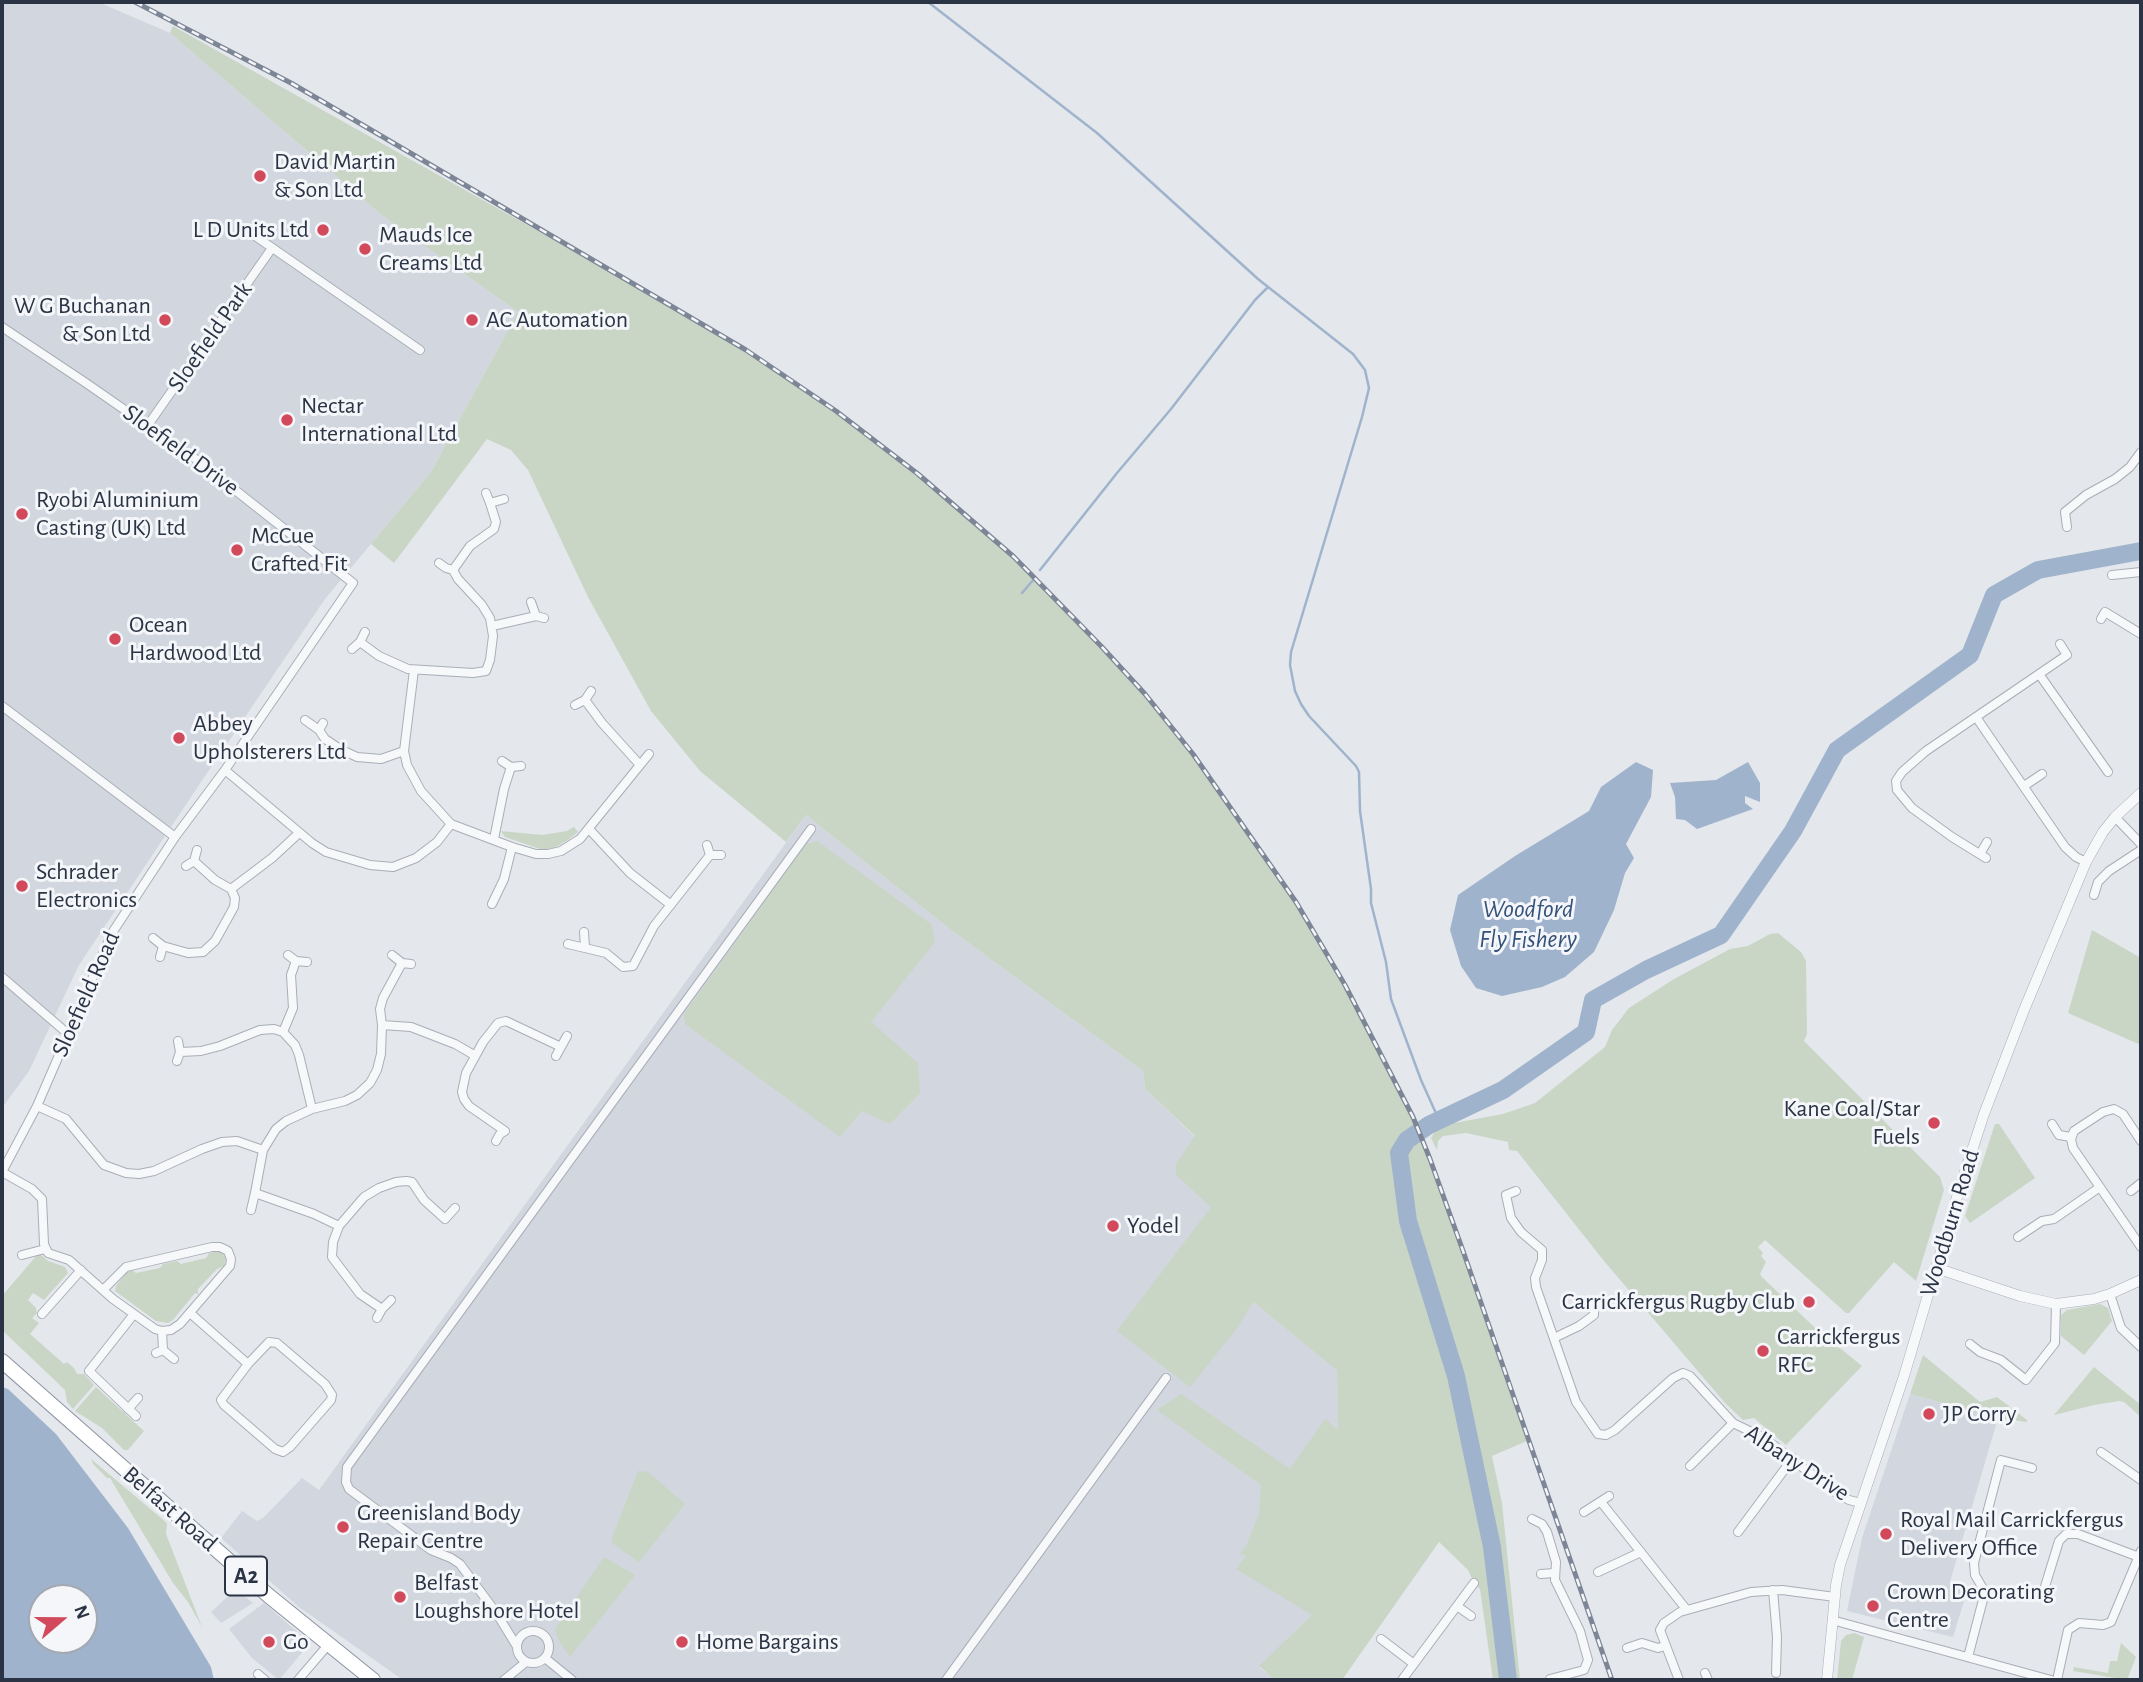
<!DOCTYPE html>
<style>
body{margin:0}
#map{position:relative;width:2143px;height:1682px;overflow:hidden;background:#e4e7ec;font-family:"Alegreya Sans",sans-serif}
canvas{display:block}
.frame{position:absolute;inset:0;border:4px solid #2b3445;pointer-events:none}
.north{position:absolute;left:28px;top:1584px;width:70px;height:70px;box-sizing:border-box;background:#f4f6f9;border:2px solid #a4a8b1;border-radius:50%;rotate:70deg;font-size:19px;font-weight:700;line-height:28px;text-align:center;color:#2b3445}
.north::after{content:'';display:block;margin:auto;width:24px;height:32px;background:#d1495b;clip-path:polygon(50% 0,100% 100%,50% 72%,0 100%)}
</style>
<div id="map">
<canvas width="2143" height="1682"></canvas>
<div class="frame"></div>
<div class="north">N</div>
</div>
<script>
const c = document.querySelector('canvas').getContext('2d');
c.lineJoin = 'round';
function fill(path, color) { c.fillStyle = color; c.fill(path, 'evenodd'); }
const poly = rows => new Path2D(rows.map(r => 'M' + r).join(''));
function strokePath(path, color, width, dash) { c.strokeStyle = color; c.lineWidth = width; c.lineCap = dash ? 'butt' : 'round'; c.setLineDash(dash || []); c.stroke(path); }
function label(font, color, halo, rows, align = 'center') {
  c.font = font + ' "Alegreya Sans",sans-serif'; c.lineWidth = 6; c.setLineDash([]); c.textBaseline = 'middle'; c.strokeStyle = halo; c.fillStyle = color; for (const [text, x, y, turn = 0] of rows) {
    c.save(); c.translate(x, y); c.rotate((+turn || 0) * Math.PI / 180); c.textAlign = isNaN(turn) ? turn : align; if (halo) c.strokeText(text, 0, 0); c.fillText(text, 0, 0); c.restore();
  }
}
const built = poly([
 [2,2,98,2,170,33,383,216,518,312,431,472,325,599,197,788,79,965,29,1071,2,1108],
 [806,815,951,930,1143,1071,1145,1089,1291,1229,1253,1302,1337,1369,1338,1430,1381,1548,1259,1667,1274,1680,403,1680,299,1607,221,1538,242,1511,257,1521,263,1518,302,1478,319,1490],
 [1910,1394,1998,1418,1950,1582,1968,1588,1953,1637,1847,1611,1862,1538],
 [236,1589,253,1603,221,1623,211,1612],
 [264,1603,310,1643,279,1680,252,1658,229,1629]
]);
const green = poly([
 [173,26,675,308,746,350,836,411,918,474,1014,557,1101,646,1145,694,1193,754,1263,852,1296,902,1345,985,1413,1117,1430,1159,1462,1248,1529,1440,1492,1456,1502,1503,1520,1680,1493,1680,1480,1589,1474,1583,1468,1570,1439,1542,1342,1680,1274,1680,1259,1666,1312,1615,1236,1569,1246,1556,1240,1554,1246,1546,1259,1514,1261,1485,1157,1410,1181,1394,1290,1469,1325,1419,1338,1430,1337,1370,1253,1302,1238,1327,1190,1387,1117,1331,1211,1207,1176,1175,1176,1164,1195,1136,1145,1089,1143,1071,951,930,806,815,786,842,700,771,651,711,588,597,528,470,511,450,487,439,394,563,371,544,431,472,518,312,383,216,170,33],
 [574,827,578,832,568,840,554,848,543,850,505,837,501,831,542,835,567,831],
 [817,841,931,924,935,942,871,1022,918,1063,920,1093,890,1124,862,1111,840,1137,685,1024,684,1014,806,844],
 [2092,930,2141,958,2141,1045,2068,1013],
 [1778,933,1801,952,1806,961,1807,1034,1804,1041,1940,1177,1944,1190,1916,1281,1894,1262,1849,1313,1846,1313,1765,1240,1758,1247,1763,1253,1761,1256,1766,1262,1760,1274,1762,1277,1835,1347,1840,1348,1862,1366,1786,1445,1754,1418,1743,1420,1725,1403,1604,1261,1517,1151,1509,1150,1508,1142,1466,1133,1443,1136,1438,1141,1437,1150,1431,1138,1438,1126,1503,1114,1535,1103,1605,1047,1612,1030,1629,1008,1674,979,1730,949,1748,946,1770,934],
 [1995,1124,1999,1124,2035,1178,1970,1223,1965,1216],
 [217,1251,221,1252,226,1258,224,1266,217,1269,198,1289,198,1294,195,1293,173,1320,168,1323,156,1321,115,1291,116,1286,124,1276,122,1274,126,1272,132,1270,136,1273,160,1268,163,1264,177,1261,181,1264,206,1258,209,1253],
 [40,1254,48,1261,65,1267,68,1273,44,1300,33,1293,28,1300,36,1308,37,1313,32,1318,39,1323,30,1334,64,1364,67,1362,74,1368,77,1374,84,1374,94,1385,73,1409,67,1402,65,1390,2,1330,2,1296,37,1255],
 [2100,1304,2108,1308,2112,1321,2084,1355,2061,1336,2061,1315,2067,1310],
 [1923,1355,1980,1402,1997,1397,2027,1420,2027,1422,1998,1418,1910,1394],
 [2094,1367,2141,1405,2141,1417,2124,1402,2119,1401,2094,1405,2054,1415],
 [96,1387,144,1431,128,1450,124,1450,102,1428,75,1411],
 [91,1459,167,1523,166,1534,202,1627,188,1602,173,1583,110,1478,107,1478,93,1464],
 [638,1471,648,1472,685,1504,639,1562,612,1543,612,1538],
 [604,1557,635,1575,570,1657,559,1641,555,1629],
 [1854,1633,1864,1637,1852,1680,1837,1680,1841,1641,1846,1635],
 [2121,1643,2136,1657,2127,1680,2073,1671,2074,1667,2108,1673,2110,1661,2117,1661]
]);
const water = poly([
 [1636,762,1653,770,1651,797,1626,844,1634,858,1625,873,1614,910,1594,952,1565,977,1542,987,1502,996,1476,988,1461,966,1450,930,1458,895,1515,856,1589,811,1601,787],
 [1748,762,1760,783,1760,802,1745,796,1745,803,1753,809,1697,829,1685,820,1676,819,1675,797,1670,783,1716,780],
 [2,1387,8,1389,56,1434,128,1528,211,1667,214,1680,2,1680],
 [42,1598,84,1598,84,1640,42,1640]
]);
const stream = poly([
 [928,2,1097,133,1258,279,1353,354,1365,370,1369,388,1362,417,1291,652,1290,665,1295,691,1301,704,1309,716,1356,766,1359,772,1360,811,1371,889,1371,903,1386,962,1391,999,1421,1080,1439,1120],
 [1040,570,1117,473,1171,409,1255,300,1268,287],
 [1022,593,1034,579]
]);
const river = poly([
 [1508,1680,1492,1547,1456,1376,1408,1221,1399,1153,1407,1140,1429,1125,1503,1090,1586,1032,1593,1000,1646,970,1721,935,1793,831,1837,750,1970,655,1994,595,2038,570,2141,551]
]);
const minor = poly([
 [245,229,420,350],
 [2,327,86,383,197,460,353,583,225,770,175,837,112,933,37,1106,2,1172],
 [148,425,272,248],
 [486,493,490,503,504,499],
 [2067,527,2065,512,2086,495,2115,479,2130,467,2141,452],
 [439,563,446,568,453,570],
 [2112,575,2141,572],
 [531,602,536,616,544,618],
 [2101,619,2105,612,2141,634],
 [492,626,536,616],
 [360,642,379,656,408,669,473,673,486,671,490,660,493,636,490,618,482,605,458,579,453,570,470,546,494,529,496,522,490,503],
 [352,649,360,642,365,632],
 [414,670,404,751,407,765,421,791,451,824,512,847,536,854,548,854,561,851,580,839,640,765,602,723,585,700],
 [2039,674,2108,772],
 [575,705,585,700,591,691],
 [2,706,175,837],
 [1976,717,2065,847,2076,857,2086,862],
 [305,720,319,730,323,723],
 [319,730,325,739,340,749,357,757,381,759,404,751],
 [502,761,511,767,521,766],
 [640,765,649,754],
 [225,770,312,843,326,852,370,865,393,867,416,858,437,842,451,824],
 [2024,786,2042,774],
 [2115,817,2141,844],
 [589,829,630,873,671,905],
 [494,839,504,789,511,767],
 [707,845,710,855,721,855],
 [1980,854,1987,842],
 [1986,858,1952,837,1912,808,1897,790,1896,781,1902,772,1926,751,2067,655,2060,644],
 [186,866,194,861,197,850],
 [231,889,272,858,298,834],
 [2094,895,2098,882,2109,871,2141,850],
 [492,904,504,879,512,847],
 [584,932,585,947],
 [153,938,163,946,160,957],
 [568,944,606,953,623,967,633,966,654,926,710,855],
 [163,946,188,953,203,952,215,941,234,907,235,898,231,889,215,880,194,861],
 [288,955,296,961,307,962],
 [392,955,402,963,411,964],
 [2,977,67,1033],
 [382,1025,411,1027,455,1044,474,1055],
 [283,1032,293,1008,291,975,296,961],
 [180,1052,201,1051,220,1046,260,1030,274,1029,283,1032,295,1045,299,1055,312,1109],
 [556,1056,567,1036],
 [177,1061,180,1052,178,1041],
 [37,1106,66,1119,104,1165,126,1173,139,1174,154,1171,202,1149,222,1142,237,1141,263,1150],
 [2052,1124,2059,1135,2071,1137],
 [496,1141,500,1134,505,1131,469,1106,464,1099,462,1092,466,1073,483,1042,498,1023,506,1021,559,1046],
 [2141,1141,2123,1114,2114,1109,2103,1112,2080,1127,2074,1131,2071,1139,2073,1148,2141,1247],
 [2,1172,32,1189,42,1199,44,1244,48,1253,69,1260,113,1299,155,1329,162,1331,171,1330,180,1324,230,1266,231,1259,228,1251,220,1247,212,1247,126,1267,103,1290],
 [1516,1191,1506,1195,1511,1218,1521,1232,1542,1250,1542,1260,1535,1278,1536,1287,1576,1402,1598,1434,1606,1435,1615,1430,1673,1378,1683,1373,1690,1376,1733,1423,1764,1438,1835,1492,1849,1500,1861,1503],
 [2131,1191,2141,1183],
 [251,1210,255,1193],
 [339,1226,314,1214,255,1193,263,1150,276,1129,286,1121,312,1109,345,1101,357,1095,370,1083,377,1070,381,1054,382,1025,380,1009,383,998,402,963],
 [2018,1237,2042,1221,2054,1219,2100,1187],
 [22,1255,45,1249],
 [2110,1294,2121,1328,2141,1347],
 [382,1309,360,1294,332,1257,333,1242,339,1226,364,1197,379,1188,396,1182,406,1181,412,1182,424,1200,445,1219,455,1208],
 [190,1313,248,1364],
 [42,1314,81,1270],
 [134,1314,89,1371,136,1416],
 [377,1318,382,1309,391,1300],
 [1554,1338,1579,1326,1594,1315,1594,1306],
 [269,1342,277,1343,325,1384,332,1395,331,1400,290,1447,283,1452,275,1449,224,1405,221,1400,248,1364,269,1342],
 [1970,1344,1980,1352,2001,1360,2026,1380,2055,1343,2056,1304],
 [163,1350,174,1359],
 [156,1353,163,1350,162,1331],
 [128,1409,138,1398],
 [2101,1452,2141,1480],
 [1690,1466,1733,1423],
 [1601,1502,1686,1609],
 [1584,1512,1609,1496],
 [1532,1519,1542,1524,1547,1532,1556,1562,1555,1580,1580,1631,1588,1660,1584,1670,1550,1679],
 [1738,1532,1793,1458],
 [1598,1572,1641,1552],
 [1541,1574,1554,1573],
 [1773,1590,1777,1637,1776,1673],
 [2043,1593,2059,1541,2066,1534,2078,1534,2139,1557],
 [1457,1606,1471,1616],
 [1832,1620,2051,1680],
 '517 1647a16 16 0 1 1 32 0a16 16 0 1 1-32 0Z',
 [1381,1639,1414,1664],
 [516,1645,497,1614,460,1564,451,1558,431,1550,349,1489,346,1482,347,1467,811,829],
 [1627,1648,1642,1643,1658,1648,1665,1646],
 [1968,1657,1985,1592,1975,1575,1974,1563,2001,1460,2032,1468],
 [545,1658,572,1680],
 [1705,1673,1708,1680],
 [258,1674,265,1680],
 [298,1680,328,1645],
 [504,1680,526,1662],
 [946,1680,1166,1378],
 [1402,1680,1474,1583],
 [1679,1680,1660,1630,1664,1623,1680,1612,1751,1592,1782,1590,1835,1597],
 [2057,1680,2068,1630,2079,1623,2103,1625,2111,1622,2141,1551]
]);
const tertiary = poly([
 [1936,1268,2020,1296,2056,1304,2094,1299,2110,1294,2141,1280],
 [1827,1680,1836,1585,1840,1565,1904,1376,1960,1187,1984,1114,2024,1010,2086,862,2103,832,2115,817,2141,793]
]);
const trunk = poly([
 [2,1361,269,1596,373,1680]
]);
const rail = poly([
 [135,2,291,83,540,229,746,350,836,411,918,474,1014,557,1101,646,1145,694,1193,754,1296,902,1345,985,1413,1117,1430,1159,1462,1248,1612,1680]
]);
const markers = [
 [260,176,7,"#d1495b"],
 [323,230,7,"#d1495b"],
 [365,249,7,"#d1495b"],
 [165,320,7,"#d1495b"],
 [472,320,7,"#d1495b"],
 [287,420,7,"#d1495b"],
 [22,514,7,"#d1495b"],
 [237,550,7,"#d1495b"],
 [115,639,7,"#d1495b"],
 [179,738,7,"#d1495b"],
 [22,886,7,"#d1495b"],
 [1934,1123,7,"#d1495b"],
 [1113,1226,7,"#d1495b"],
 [1809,1302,7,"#d1495b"],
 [1763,1351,7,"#d1495b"],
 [1929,1414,7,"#d1495b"],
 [343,1527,7,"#d1495b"],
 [1886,1534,7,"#d1495b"],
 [400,1597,7,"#d1495b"],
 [1873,1606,7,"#d1495b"],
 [269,1642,7,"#d1495b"],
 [682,1642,7,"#d1495b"]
];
const shields = [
 [246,1576,42]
];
const shieldNames = [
 ["A2",246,1576]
];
const poiNames = [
 ["David Martin",274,162],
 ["& Son Ltd",274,190],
 ["L D Units Ltd",309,230,"right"],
 ["Mauds Ice",379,235],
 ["Creams Ltd",379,263],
 ["W G Buchanan",151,306,"right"],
 ["& Son Ltd",151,334,"right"],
 ["AC Automation",486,320],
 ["Nectar",301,406],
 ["International Ltd",301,434],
 ["Ryobi Aluminium",36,500],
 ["Casting (UK) Ltd",36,528],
 ["McCue",251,536],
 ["Crafted Fit",251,564],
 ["Ocean",129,625],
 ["Hardwood Ltd",129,653],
 ["Abbey",193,724],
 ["Upholsterers Ltd",193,752],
 ["Schrader",36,872],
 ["Electronics",36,900],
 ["Kane Coal/Star",1920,1109,"right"],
 ["Fuels",1920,1137,"right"],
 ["Yodel",1127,1226],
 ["Carrickfergus Rugby Club",1795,1302,"right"],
 ["Carrickfergus",1777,1337],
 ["RFC",1777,1365],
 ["JP Corry",1943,1414],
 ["Greenisland Body",357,1513],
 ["Repair Centre",357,1541],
 ["Royal Mail Carrickfergus",1900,1520],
 ["Delivery Office",1900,1548],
 ["Belfast",414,1583],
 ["Loughshore Hotel",414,1611],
 ["Crown Decorating",1887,1592],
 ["Centre",1887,1620],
 ["Go",283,1642],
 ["Home Bargains",696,1642]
];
const streetNames = [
 ["Sloefield Park",210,337,-55],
 ["Sloefield Drive",181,450,36],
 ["Sloefield Road",86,994,-66],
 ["Woodburn Road",1950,1223,-73],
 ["Albany Drive",1797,1463,33],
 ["Belfast Road",170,1509,41]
];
const waterNames = [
 ["Woodford",1528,909],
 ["Fly Fishery",1528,939]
];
fill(built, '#d2d6de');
fill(green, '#c9d6c5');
fill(water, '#9fb4cc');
strokePath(stream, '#9fb4cc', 2.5);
strokePath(river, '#9fb4cc', 18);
strokePath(minor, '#a9aeb7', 10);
strokePath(tertiary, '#a9aeb7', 11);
strokePath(trunk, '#8b94a3', 16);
strokePath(minor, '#f7f8fa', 8);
strokePath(tertiary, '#f7f8fa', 10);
strokePath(trunk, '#fff', 14);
strokePath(rail, '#7d8696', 5);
strokePath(rail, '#f4f6f9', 2.5, [8]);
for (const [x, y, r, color] of markers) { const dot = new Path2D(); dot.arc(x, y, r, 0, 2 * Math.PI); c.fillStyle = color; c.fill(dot); strokePath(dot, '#f4f6f9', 2.5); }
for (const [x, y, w] of shields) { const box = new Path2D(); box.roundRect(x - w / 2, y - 19.5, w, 39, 5); c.fillStyle = '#f4f6f9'; c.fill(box); strokePath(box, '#2b3445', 2); }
label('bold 23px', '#2b3445', null, shieldNames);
label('24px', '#2b3445', '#f4f6f9', poiNames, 'left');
label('24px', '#2b3445', '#f4f6f9', streetNames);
label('italic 26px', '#34527a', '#f4f6f9', waterNames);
</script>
